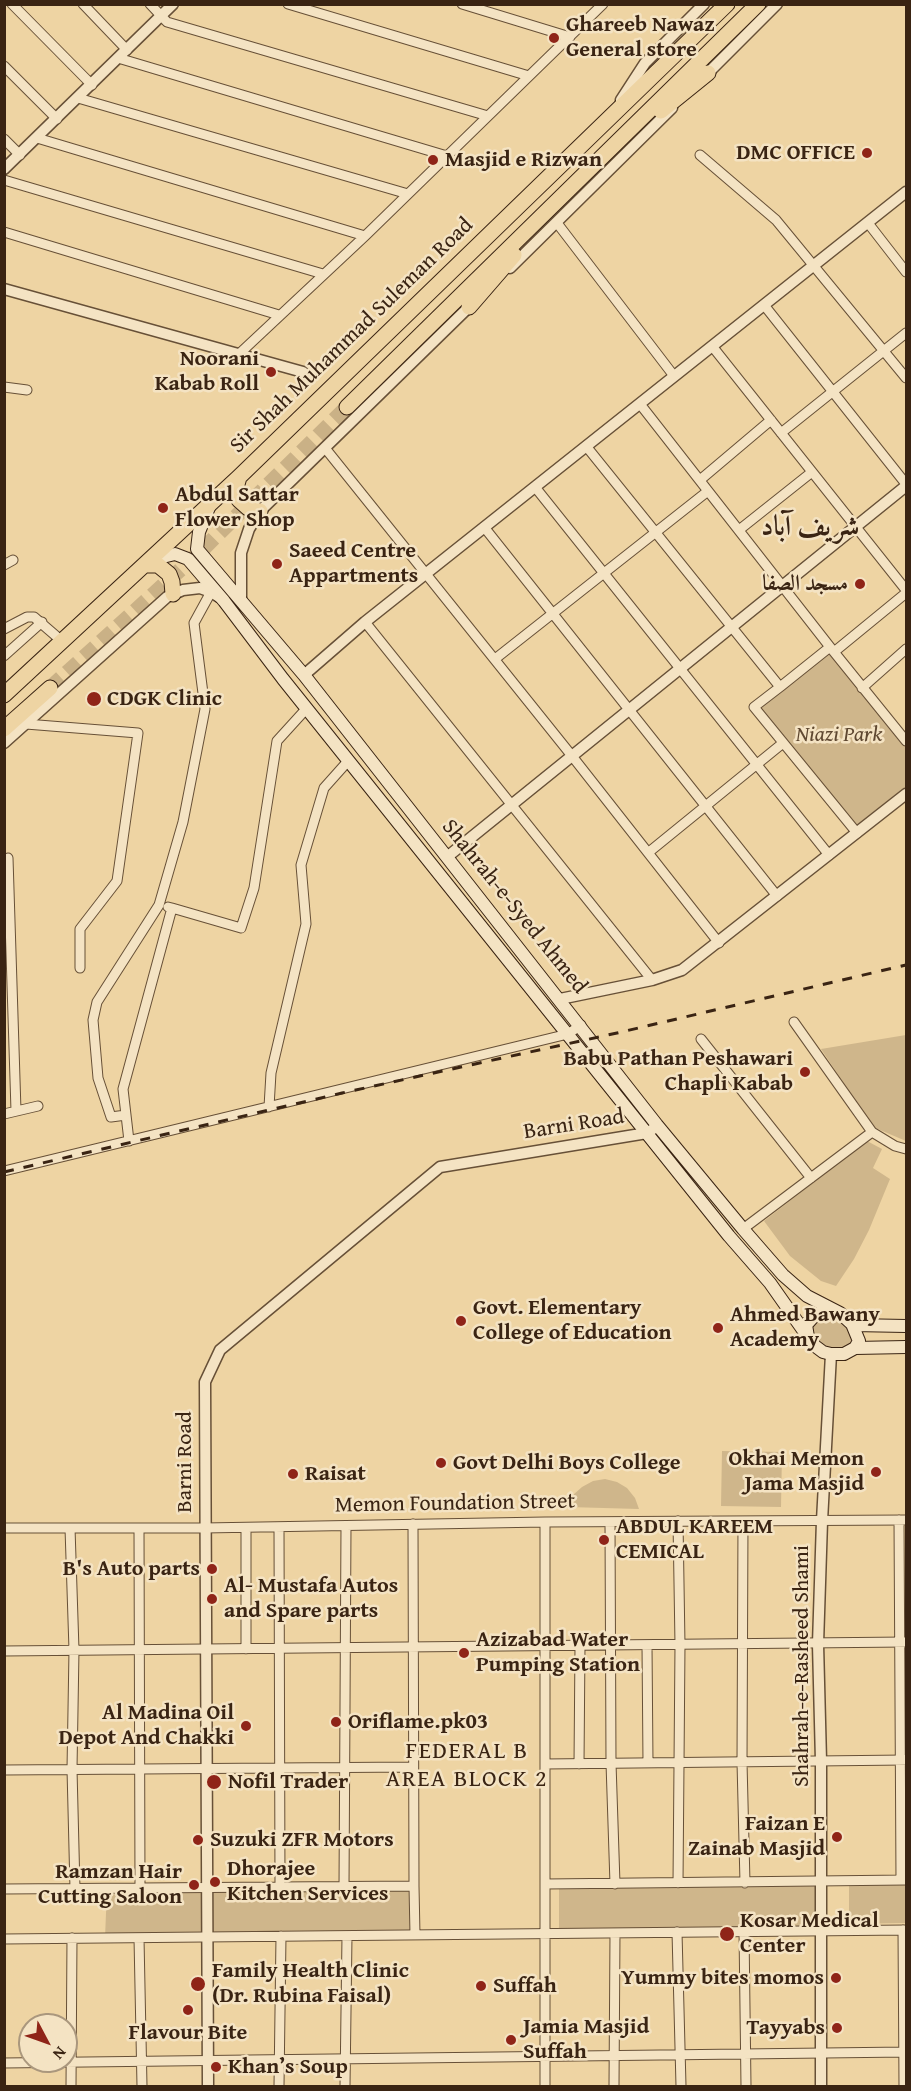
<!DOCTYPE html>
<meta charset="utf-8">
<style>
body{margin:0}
#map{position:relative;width:911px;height:2091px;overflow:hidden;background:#eed4a3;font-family:"Gentium Book Plus",serif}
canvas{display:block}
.frame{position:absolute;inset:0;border:6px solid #3a2413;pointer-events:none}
.north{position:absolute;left:18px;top:2013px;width:60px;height:60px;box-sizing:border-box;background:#f4e3c3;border:2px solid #aa977d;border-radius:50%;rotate:131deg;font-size:16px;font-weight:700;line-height:24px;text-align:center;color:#3a2413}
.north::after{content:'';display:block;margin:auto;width:21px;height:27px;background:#8f2418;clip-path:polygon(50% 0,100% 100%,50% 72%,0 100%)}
</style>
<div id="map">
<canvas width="911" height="2091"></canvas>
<div class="frame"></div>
<div class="north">N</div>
</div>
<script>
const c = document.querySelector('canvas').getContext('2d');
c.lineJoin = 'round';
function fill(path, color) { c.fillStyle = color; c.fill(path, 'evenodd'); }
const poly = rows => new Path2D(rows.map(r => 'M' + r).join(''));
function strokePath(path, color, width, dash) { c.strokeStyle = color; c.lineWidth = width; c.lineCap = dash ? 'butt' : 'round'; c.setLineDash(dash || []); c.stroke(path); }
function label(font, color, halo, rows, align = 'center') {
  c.font = font + ' "Gentium Book Plus",Amiri,serif'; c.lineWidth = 5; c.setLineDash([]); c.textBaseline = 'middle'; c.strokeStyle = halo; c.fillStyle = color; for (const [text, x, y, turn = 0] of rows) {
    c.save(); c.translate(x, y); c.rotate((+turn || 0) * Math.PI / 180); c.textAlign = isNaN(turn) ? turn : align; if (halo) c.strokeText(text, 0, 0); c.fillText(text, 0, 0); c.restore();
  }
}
const green = poly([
 [830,647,906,739,906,793,857,833,754,707],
 [906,1035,906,1141,873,1127,821,1049],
 [867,1141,882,1149,873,1168,890,1179,869,1230,854,1259,836,1286,821,1281,790,1256,764,1221],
 [831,1315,843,1320,852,1335,850,1347,844,1350,827,1349,812,1338,812,1320],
 [722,1451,782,1452,781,1507,721,1506],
 [605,1479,617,1482,627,1488,635,1498,639,1509,568,1507,573,1495,582,1487,593,1481],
 [817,1885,817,1927,559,1930,559,1888],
 [849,1885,906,1885,906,1923,849,1924],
 [414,1886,415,1935,105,1938,107,1889]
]);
const trunkTunnel = poly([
 [50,688,202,550,347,407]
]);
const minor = poly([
 [12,4,92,85],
 [83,4,127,50],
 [150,4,167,22,488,116],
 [288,4,529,76],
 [462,4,570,37],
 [118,58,447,156],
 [4,66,57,119],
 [78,98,408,194],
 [37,138,365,236],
 [4,139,20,155],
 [700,155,776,220,906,378],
 [4,180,323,274],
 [557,223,674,376],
 [868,223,906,272],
 [4,232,279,315],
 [764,305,906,484],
 [712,346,906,590],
 [239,354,365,236,603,4],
 [4,387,27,390],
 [640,404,830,647,906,741],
 [781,433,906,333],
 [586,446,780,687,830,647],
 [325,448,572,756,719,943],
 [700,480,771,420],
 [535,487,829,855],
 [484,527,777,896],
 [739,530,812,472],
 [4,565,13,560],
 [365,622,652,980],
 [4,629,27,617,34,617,63,642],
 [834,652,906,593],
 [4,656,42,622],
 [495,659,708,491],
 [780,687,754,707,857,833],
 [862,688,906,649],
 [26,724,138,733,117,881,80,929,80,968],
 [649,852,783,743],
 [8,858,16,1111],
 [172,908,241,928,254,888,277,741,307,708],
 [794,1022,872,1132,895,1146,906,1149],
 [701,1039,811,1178],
 [269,1107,271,1073,306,924,301,865,324,788,349,760],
 [4,1114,38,1106],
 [126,1115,111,1117,98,1078,93,1020,97,1002,159,905,183,822,205,709,194,623,211,592],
 [129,1141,123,1089,172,908,168,907],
 [4,1171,568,1034,581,1025],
 [743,1229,872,1132],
 [899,1520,901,1880],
 [678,1521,680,1645,678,1883],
 [743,1521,742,1762,745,1883],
 [545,1522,545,2086],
 [610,1522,611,1763,615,1884],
 [413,1524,414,1886],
 [279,1527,280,1888],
 [4,1528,204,1528,545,1522,906,1520],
 [70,1528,74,1650,72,1769,75,1889],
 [139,1528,140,1889],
 [246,1528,246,1649],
 [647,1645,648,1763],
 [4,1651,906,1642],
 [545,1764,906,1760],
 [579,1764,580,1646],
 [4,1770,413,1767],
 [546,1884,906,1880],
 [344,1887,346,1526],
 [4,1889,414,1886,415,1935],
 [903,1930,904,2086],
 [744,1931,746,2086],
 [677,1932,681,2086],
 [139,1938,142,2086],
 [4,1939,906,1930],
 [4,2063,906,2052],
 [71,2086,72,1938],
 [279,2086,281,1936],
 [345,2086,347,1936],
 [614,2086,615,1933]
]);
const tertiary = poly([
 [705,76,777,4],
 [621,100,645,63,704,4],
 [4,169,173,4],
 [510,268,672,108],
 [4,289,303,372],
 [241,601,241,553,249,529,260,511,473,303],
 [304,675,365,622,906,192],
 [4,743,167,597,183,590,200,588,211,592,219,597],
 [447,857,906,486],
 [560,999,652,980,682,970,906,794],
 [208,2086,205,1382,220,1350,440,1167,647,1133,653,1129],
 [821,2086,821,1761,818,1644,822,1521,831,1354]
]);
const secondary = poly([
 [210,505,199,532,197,549,304,675,657,1125,743,1229,783,1275,807,1296,840,1313],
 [150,560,175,554,188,559,224,601,283,679,729,1236,770,1283,808,1337],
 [823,1312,840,1313,852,1324,859,1341,855,1348,844,1354,831,1354,823,1352,815,1346,808,1337,806,1325,816,1314,823,1312],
 [853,1325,906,1326],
 [855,1348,906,1347]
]);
const trunk = poly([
 [661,111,708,73],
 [469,307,514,255],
 [347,407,758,4],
 [239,477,236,488,239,500,248,508,260,511],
 [145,565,158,565,169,574,172,582,173,594],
 [4,695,239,477,727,4],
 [4,729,50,688]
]);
const rail = poly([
 [4,1172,342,1093,617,1033,906,965]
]);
const markers = [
 [554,38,6,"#8f2418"],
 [867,153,6,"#8f2418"],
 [433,160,6,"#8f2418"],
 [271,372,6,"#8f2418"],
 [163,508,6,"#8f2418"],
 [277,564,6,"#8f2418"],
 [860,584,6,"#8f2418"],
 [94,699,8,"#8f2418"],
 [805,1072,6,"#8f2418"],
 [461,1321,6,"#8f2418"],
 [718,1328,6,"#8f2418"],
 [441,1463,6,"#8f2418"],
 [876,1472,6,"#8f2418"],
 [293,1474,6,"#8f2418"],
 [604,1540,6,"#8f2418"],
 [212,1569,6,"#8f2418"],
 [212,1599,6,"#8f2418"],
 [464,1653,6,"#8f2418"],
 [336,1722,6,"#8f2418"],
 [246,1726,6,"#8f2418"],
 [214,1782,8,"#8f2418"],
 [837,1837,6,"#8f2418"],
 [198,1840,6,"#8f2418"],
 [215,1882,6,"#8f2418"],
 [194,1885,6,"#8f2418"],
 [727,1934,8,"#8f2418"],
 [836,1978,6,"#8f2418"],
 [198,1984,8,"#8f2418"],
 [481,1986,6,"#8f2418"],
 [188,2010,6,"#8f2418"],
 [837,2028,6,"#8f2418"],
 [511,2040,6,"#8f2418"],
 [216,2067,6,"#8f2418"]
];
const poiNames = [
 ["Ghareeb Nawaz",566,25],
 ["General store",566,50],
 ["DMC OFFICE",855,153,"right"],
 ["Masjid e Rizwan",445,160],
 ["Noorani",259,359,"right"],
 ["Kabab Roll",259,384,"right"],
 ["Abdul Sattar",175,495],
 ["Flower Shop",175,520],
 ["Saeed Centre",289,551],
 ["Appartments",289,576],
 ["مسجد الصفا",848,584,"right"],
 ["CDGK Clinic",107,699],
 ["Babu Pathan Peshawari",793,1059,"right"],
 ["Chapli Kabab",793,1084,"right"],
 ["Govt. Elementary",473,1308],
 ["College of Education",473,1333],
 ["Ahmed Bawany",730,1315],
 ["Academy",730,1340],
 ["Okhai Memon",864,1459,"right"],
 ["Jama Masjid",864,1484,"right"],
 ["Govt Delhi Boys College",453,1463],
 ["Raisat",305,1474],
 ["ABDUL KAREEM",616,1527],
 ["CEMICAL",616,1552],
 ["B's Auto parts",200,1569,"right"],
 ["Al- Mustafa Autos",224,1586],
 ["and Spare parts",224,1611],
 ["Azizabad Water",476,1640],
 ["Pumping Station",476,1665],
 ["Al Madina Oil",234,1713,"right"],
 ["Depot And Chakki",234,1738,"right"],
 ["Oriflame.pk03",348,1722],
 ["Nofil Trader",228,1782],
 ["Faizan E",825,1824,"right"],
 ["Zainab Masjid",825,1849,"right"],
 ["Suzuki ZFR Motors",210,1840],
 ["Dhorajee",227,1869],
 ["Kitchen Services",227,1894],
 ["Ramzan Hair",182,1872,"right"],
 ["Cutting Saloon",182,1897,"right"],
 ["Kosar Medical",740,1921],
 ["Center",740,1946],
 ["Family Health Clinic",212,1971],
 ["(Dr. Rubina Faisal)",212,1996],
 ["Yummy bites momos",824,1978,"right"],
 ["Suffah",493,1986],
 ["Jamia Masjid",523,2027],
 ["Suffah",523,2052],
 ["Tayyabs",825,2028,"right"],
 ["Flavour Bite",188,2033,"center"],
 ["Khan’s Soup",228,2067]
];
const streetNames = [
 ["Sir Shah Muhammad Suleman Road",352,336,-44],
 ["Shahrah-e-Syed Ahmed",514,907,51],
 ["Barni Road",574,1125,-9],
 ["Barni Road",185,1462,-90],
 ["Memon Foundation Street",455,1504,-1],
 ["Shahrah-e-Rasheed Shami",802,1666,-90]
];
const parkNames = [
 ["Niazi Park",839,735]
];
const neighbourhoodNames = [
 ["FEDERAL B",467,1752],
 ["AREA BLOCK 2",467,1780]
];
const districtNames = [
 ["شريف آباد",810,528]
];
fill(green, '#cfb68b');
strokePath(trunkTunnel, '#cab186', 15, [15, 8]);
strokePath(minor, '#675037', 11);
strokePath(tertiary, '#675037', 13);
strokePath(secondary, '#3a2413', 14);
strokePath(trunk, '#3a2413', 17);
strokePath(minor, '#f4e3c3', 9);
strokePath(tertiary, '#f4e3c3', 10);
strokePath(secondary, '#f4e3c3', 12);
strokePath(trunk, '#eed4a3', 15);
strokePath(rail, '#3a2413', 3, [10, 10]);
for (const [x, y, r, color] of markers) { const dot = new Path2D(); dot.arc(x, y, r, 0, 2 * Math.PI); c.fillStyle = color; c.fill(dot); strokePath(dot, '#f4e3c3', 2); }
label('bold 22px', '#3a2413', '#f4e3c3', poiNames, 'left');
label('22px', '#3a2413', '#f4e3c3', streetNames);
label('italic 22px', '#5f4831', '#f4e3c3', parkNames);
c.letterSpacing = '1.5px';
label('24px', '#3a2413', '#f4e3c3', neighbourhoodNames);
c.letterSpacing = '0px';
label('bold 28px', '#3a2413', '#f4e3c3', districtNames);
</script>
